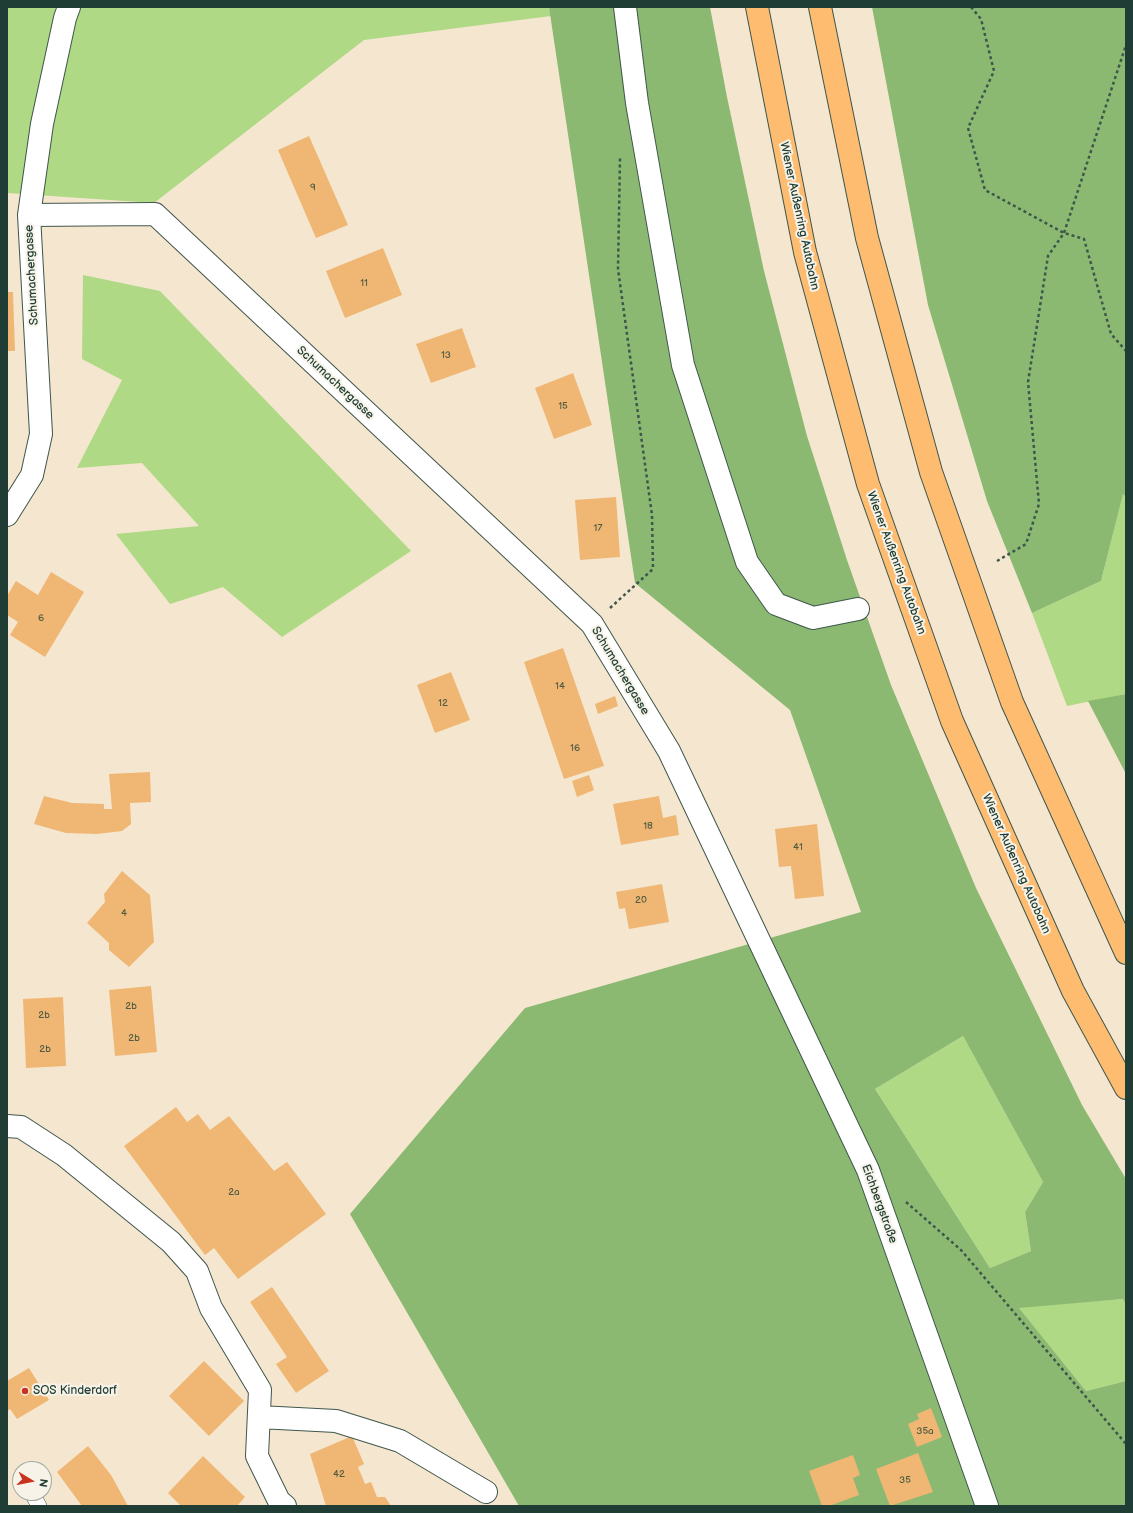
<!DOCTYPE html>
<meta charset="utf-8">
<style>
body{margin:0}
#map{position:relative;width:1133px;height:1513px;overflow:hidden;background:#f5e6d0;font-family:"Balsamiq Sans",sans-serif}
canvas{display:block}
.frame{position:absolute;inset:0;border:8px solid #1f3d34;pointer-events:none}
.north{position:absolute;left:12px;top:1461px;width:40px;height:40px;box-sizing:border-box;background:#f7f3e8;border:1px solid #a1aaa0;border-radius:50%;rotate:100deg;font-size:11px;font-weight:700;line-height:16px;text-align:center;color:#1f3d34}
.north::after{content:'';display:block;margin:auto;width:14px;height:18px;background:#c8321e;clip-path:polygon(50% 0,100% 100%,50% 72%,0 100%)}
</style>
<div id="map">
<canvas width="1133" height="1513"></canvas>
<div class="frame"></div>
<div class="north">N</div>
</div>
<script>
const c = document.querySelector('canvas').getContext('2d');
c.lineJoin = 'round';
function fill(path, color) { c.fillStyle = color; c.fill(path, 'evenodd'); }
const poly = rows => new Path2D(rows.map(r => 'M' + r).join(''));
function strokePath(path, color, width, dash) { c.strokeStyle = color; c.lineWidth = width; c.lineCap = dash ? 'butt' : 'round'; c.setLineDash(dash || []); c.stroke(path); }
function label(font, color, halo, rows, align = 'center') {
  c.font = font + ' "Balsamiq Sans",sans-serif'; c.lineWidth = 4; c.setLineDash([]); c.textBaseline = 'middle'; c.strokeStyle = halo; c.fillStyle = color; for (const [text, x, y, turn = 0] of rows) {
    c.save(); c.translate(x, y); c.rotate((+turn || 0) * Math.PI / 180); c.textAlign = isNaN(turn) ? turn : align; if (halo) c.strokeText(text, 0, 0); c.fillText(text, 0, 0); c.restore();
  }
}
const green = poly([
 [7,7,549,7,551,16,364,40,154,203,7,193],
 [83,275,160,291,411,551,282,637,223,587,170,604,116,534,199,526,142,463,77,468,122,380,82,359],
 [1123,493,1126,497,1126,694,1067,706,1032,613,1101,581],
 [963,1036,1043,1182,1025,1212,1031,1251,990,1268,875,1089],
 [1123,1299,1126,1305,1126,1381,1086,1391,1018,1307]
]);
const forest = poly([
 [549,7,710,7,727,97,764,271,807,436,847,560,891,685,976,888,1082,1105,1126,1179,1126,1305,1123,1299,1019,1308,1086,1391,1126,1381,1126,1506,519,1506,350,1214,525,1008,861,912,790,710,635,583],
 [963,1036,1043,1182,1025,1212,1031,1251,990,1268,875,1089],
 [872,7,1126,7,1126,497,1123,494,1101,581,1032,613,987,501,928,305],
 [1126,694,1126,774,1088,701]
]);
const building = poly([
 [309,136,348,225,316,238,278,150],
 [383,248,402,295,345,318,326,271],
 [7,292,13,292,15,351,7,351],
 [462,328,476,367,431,383,416,344],
 [573,373,592,425,554,439,535,388],
 [616,497,620,557,580,560,575,500],
 [51,572,84,592,45,657,10,635,18,622,7,615,7,596,16,581,38,595],
 [563,648,604,766,564,779,524,662],
 [451,672,470,720,435,733,417,685],
 [615,696,618,706,598,714,595,704],
 [150,772,151,802,130,803,131,824,122,831,97,834,66,833,34,824,44,796,72,803,104,804,104,809,112,809,109,774],
 [589,775,594,790,577,797,572,781],
 [659,796,663,818,676,815,679,835,621,845,613,804],
 [817,824,824,896,795,899,791,866,779,867,775,829],
 [122,871,150,895,154,942,129,967,109,950,109,943,87,923,105,902,104,894],
 [662,884,669,922,629,929,625,908,619,909,616,892],
 [151,986,157,1052,115,1056,109,990],
 [63,997,66,1066,26,1068,23,999],
 [176,1107,187,1122,198,1114,210,1130,229,1116,274,1171,287,1162,326,1214,238,1279,214,1248,205,1255,124,1146],
 [272,1287,329,1371,296,1393,276,1364,287,1357,250,1302],
 [204,1361,244,1401,209,1436,169,1396],
 [29,1368,49,1400,17,1419,10,1409,7,1411,7,1381],
 [931,1408,942,1437,917,1447,908,1424,919,1419,917,1414],
 [352,1436,364,1464,358,1467,365,1484,371,1482,377,1497,385,1497,391,1506,326,1506,310,1454],
 [88,1446,111,1475,128,1506,82,1506,57,1472],
 [918,1453,933,1492,890,1506,876,1469],
 [853,1455,860,1475,853,1478,859,1495,829,1506,822,1506,809,1471],
 [203,1456,245,1497,237,1506,181,1506,168,1493]
]);
const path = poly([
 [971,7,981,19,994,71,968,128,985,190,1064,233,1084,239,1111,334,1126,351],
 [997,561,1026,544,1039,504,1028,382,1048,256,1064,233,1126,45],
 [610,608,653,569,652,515,618,269,620,158],
 [906,1202,961,1250,1126,1444]
]);
const lane = poly([
 [32,1493,39,1506]
]);
const street = poly([
 [625,7,637,103,683,365,747,562,776,604,813,618,858,609],
 [29,215,155,214,592,624,669,751,868,1170,987,1506],
 [7,515,32,475,41,434,29,215,42,124,65,18,69,7],
 [7,1126,21,1127,64,1155,171,1242,197,1271,211,1308,260,1390,257,1456,279,1501,285,1506],
 [259,1417,336,1421,400,1441,486,1492]
]);
const highway = poly([
 [757,7,805,252,868,484,952,721,1073,991,1126,1088],
 [820,7,867,238,931,472,1012,702,1126,953]
]);
const markers = [
 [25,1391,4,"#c8321e"]
];
const numberNames = [
 ["9",313,187],
 ["11",364,283],
 ["13",446,355],
 ["15",563,406],
 ["17",598,528],
 ["6",41,618],
 ["14",560,686],
 ["12",443,703],
 ["16",575,748],
 ["18",648,826],
 ["41",798,847],
 ["20",641,900],
 ["4",124,913],
 ["2b",131,1006],
 ["2b",44,1015],
 ["2b",134,1038],
 ["2b",45,1049],
 ["2a",234,1192],
 ["35a",925,1431],
 ["42",339,1474],
 ["35",905,1480]
];
const streetNames = [
 ["Wiener Außenring Autobahn",799,216,78],
 ["Schumachergasse",32,275,-93],
 ["Schumachergasse",335,383,43],
 ["Wiener Außenring Autobahn",896,563,70],
 ["Schumachergasse",620,671,59],
 ["Wiener Außenring Autobahn",1016,864,66],
 ["Eichbergstraße",879,1204,70]
];
const poiNames = [
 ["SOS Kinderdorf",33,1391]
];
fill(green, '#afd984');
fill(forest, '#8bb972');
fill(building, '#efb773');
strokePath(lane, '#3f564b', 16);
strokePath(street, '#3f564b', 24);
strokePath(highway, '#3f564b', 24);
strokePath(path, '#3f564b', 2.5, [3, 3]);
strokePath(lane, '#fff', 15);
strokePath(street, '#fff', 22);
strokePath(highway, '#fdbc70', 22);
for (const [x, y, r, color] of markers) { const dot = new Path2D(); dot.arc(x, y, r, 0, 2 * Math.PI); c.fillStyle = color; c.fill(dot); strokePath(dot, '#f7f3e8', 1.5); }
label('10px', '#535c44', null, numberNames);
label('12px', '#1f3d34', '#f7f3e8', streetNames);
label('12px', '#1f3d34', '#f7f3e8', poiNames, 'left');
</script>
